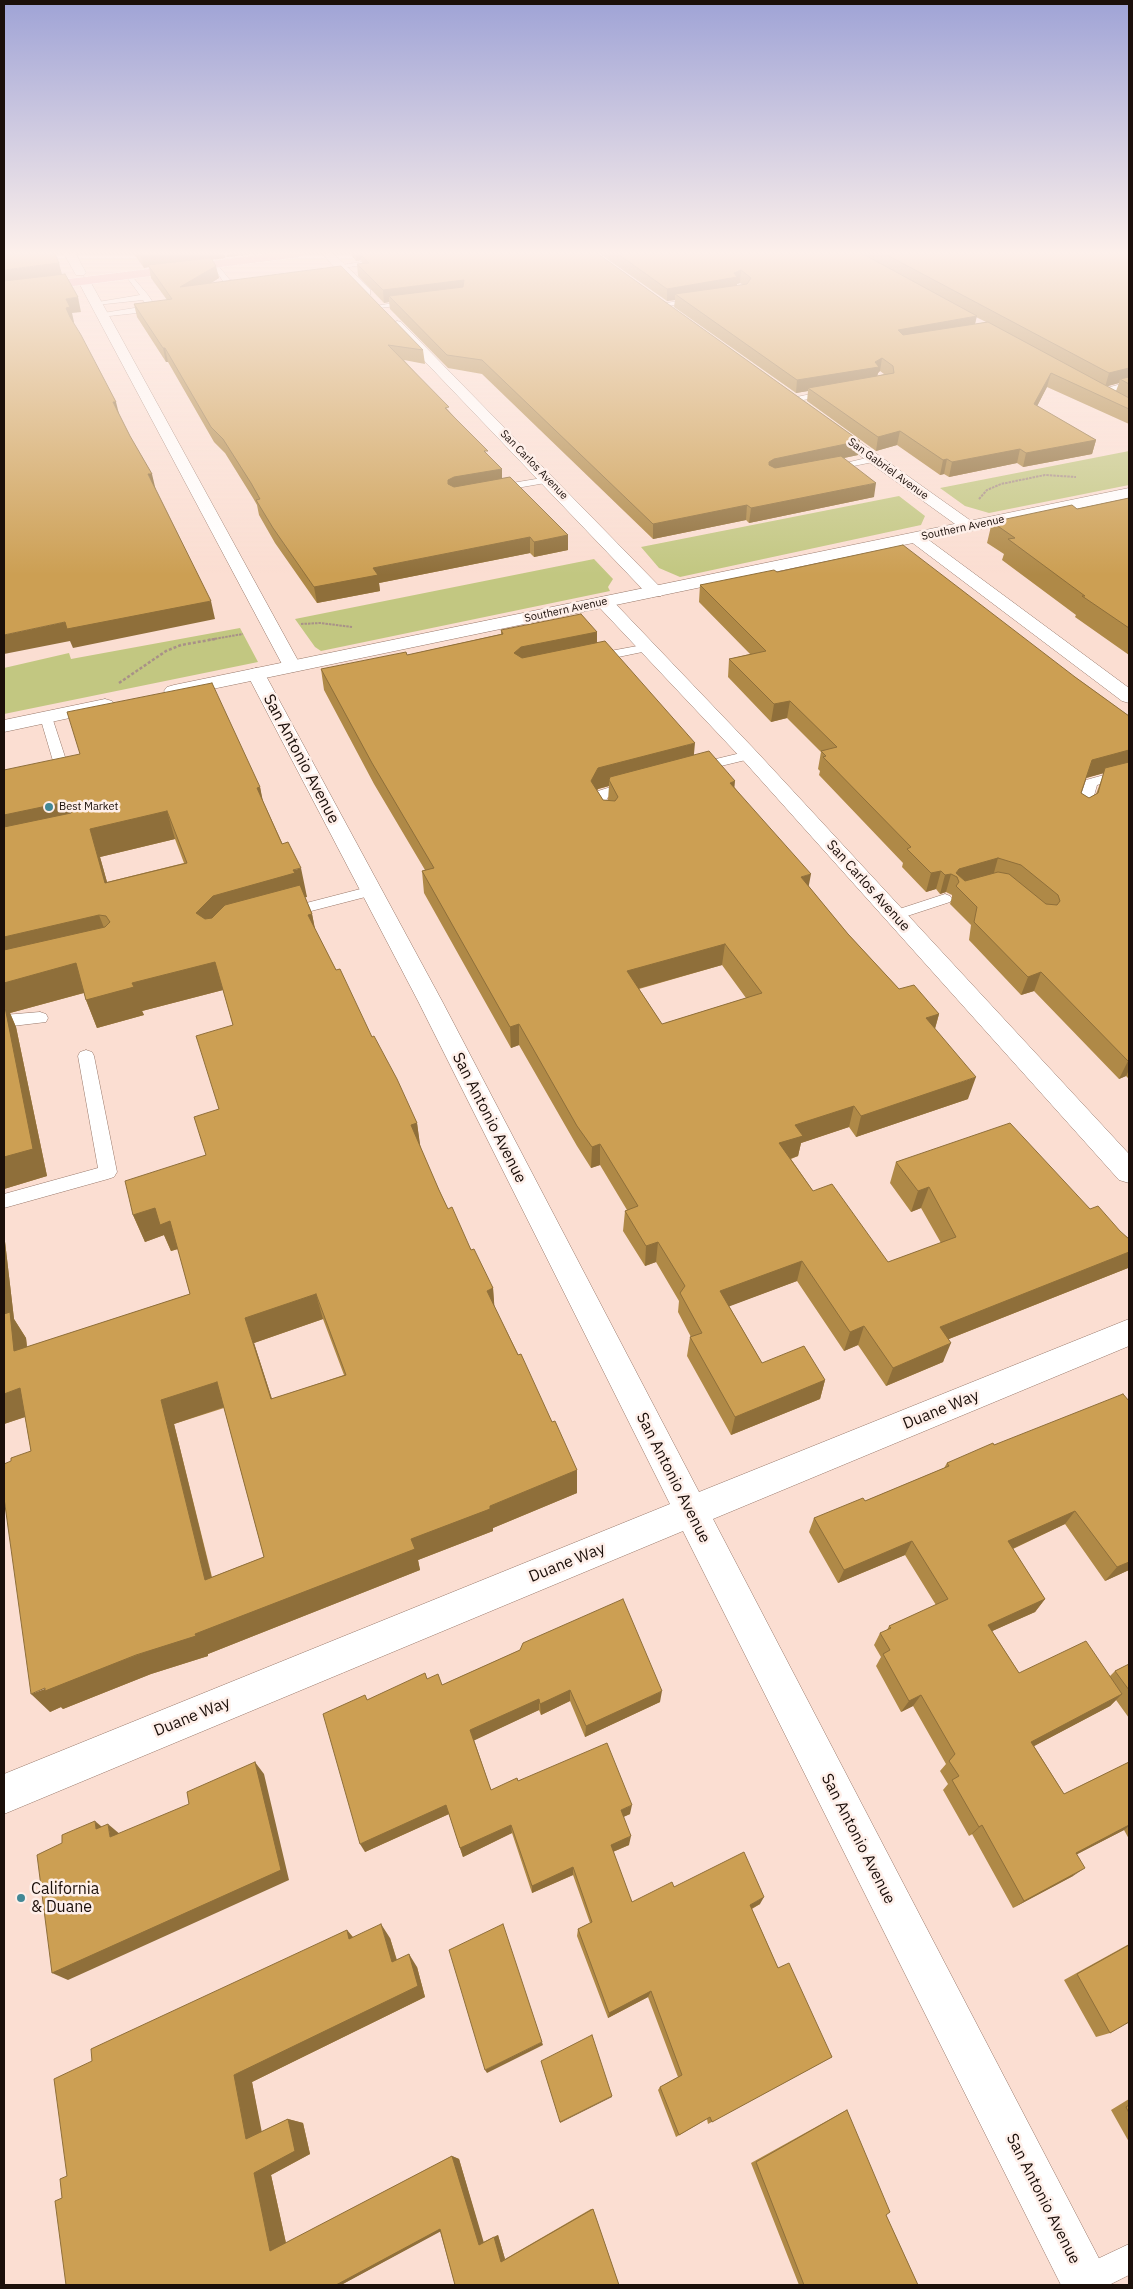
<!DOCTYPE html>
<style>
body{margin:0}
#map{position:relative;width:1133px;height:2289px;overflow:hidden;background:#fbded2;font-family:"IBM Plex Sans",sans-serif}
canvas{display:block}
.frame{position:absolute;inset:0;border:5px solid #1b0f0a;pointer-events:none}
</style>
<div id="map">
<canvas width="1133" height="2289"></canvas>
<div class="frame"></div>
</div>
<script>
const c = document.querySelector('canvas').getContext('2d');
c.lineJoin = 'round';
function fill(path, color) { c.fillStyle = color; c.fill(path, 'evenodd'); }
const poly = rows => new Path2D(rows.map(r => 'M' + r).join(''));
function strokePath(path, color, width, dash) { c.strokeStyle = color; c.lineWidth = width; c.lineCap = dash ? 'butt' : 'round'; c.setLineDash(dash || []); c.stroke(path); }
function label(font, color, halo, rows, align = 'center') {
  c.font = font + ' "IBM Plex Sans",sans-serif'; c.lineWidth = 5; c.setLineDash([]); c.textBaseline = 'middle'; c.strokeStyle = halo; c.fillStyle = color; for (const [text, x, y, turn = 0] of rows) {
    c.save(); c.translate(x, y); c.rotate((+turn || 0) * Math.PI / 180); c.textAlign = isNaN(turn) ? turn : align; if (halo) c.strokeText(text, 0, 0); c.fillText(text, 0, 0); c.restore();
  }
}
const green = poly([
 [1129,451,1129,485,989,513,965,506,940,488],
 [899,496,925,516,921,525,680,577,659,568,641,547],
 [594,559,613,579,608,587,610,591,321,651,315,647,295,619],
 [240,628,258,662,4,714,4,668,69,653,71,659]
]);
const pathFar1 = poly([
 [979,499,987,490,1001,484,1045,475,1076,477],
 [301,624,320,623,352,627],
 [208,640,243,634]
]);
const path = poly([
 [119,683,166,651,181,645,215,639]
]);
const service = poly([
 [221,254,230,254,226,256,221,254],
 [379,259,382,263,340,268,336,266,379,259],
 [216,263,230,280,255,283,251,285,225,284,212,265,216,263],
 [130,274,148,295,156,307,155,309,137,313,100,317,100,313,103,313,147,306,143,300,96,305,92,303,140,295,126,276,130,274],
 [699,297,702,297,702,301,660,307,656,305,699,297],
 [413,300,417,302,416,304,379,308,375,306,413,300],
 [1129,382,1129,388,1099,394,1095,391,1129,382],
 [830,390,834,393,833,395,791,402,787,399,830,390],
 [875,456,878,457,878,461,829,471,824,468,875,456],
 [548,477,553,480,551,482,494,492,489,489,494,486,548,477],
 [648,644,652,646,652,650,594,662,588,658,594,654,648,644],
 [46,713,52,717,67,763,65,766,4,780,4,772,53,761,40,717,46,713],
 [749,751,755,755,754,758,696,772,689,768,691,765,749,751],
 [1129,768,1129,776,1097,785,1090,810,1083,814,1078,813,1076,810,1086,780,1129,768],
 [630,781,635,782,637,785,635,788,608,797,606,801,615,816,613,819,603,819,592,801,598,791,630,781],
 [372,886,379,891,377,894,288,917,281,912,283,909,372,886],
 [945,894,950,896,952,899,950,902,895,920,888,915,890,912,945,894],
 [40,1012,46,1014,48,1018,46,1022,4,1027,4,1015,40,1012],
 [86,1050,92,1052,94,1056,117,1172,114,1177,108,1179,4,1208,4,1194,98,1168,78,1056,80,1052,86,1050],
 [1129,2244,1129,2275,1109,2285,1071,2285,1070,2281,1074,2270,1129,2244]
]);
const minor = poly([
 [64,254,76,254,86,273,84,275,76,275,64,254],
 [322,254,334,254,370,289,370,295,362,295,322,254],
 [84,277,90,281,301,666,299,670,292,672,285,670,283,666,78,281,84,277],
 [397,321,401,322,661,588,664,592,661,596,649,596,393,328,391,325,397,321],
 [828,422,833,423,974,523,976,526,974,529,962,529,823,429,821,426,823,423,828,422],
 [916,533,922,535,1129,688,1129,703,1122,701,910,541,908,538,910,535,916,533],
 [604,597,610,598,756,751,1129,1154,1129,1183,1119,1180,742,759,598,606,595,602,598,598,604,597],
 [256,668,263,670,265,674,442,1001,699,1492,1129,1319,1129,1346,713,1519,1104,2268,1111,2285,1061,2285,683,1531,4,1814,4,1774,670,1504,418,1001,247,674,249,670,256,668]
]);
const tertiary = poly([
 [1129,488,1129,498,174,697,167,695,164,691,167,687,174,685,1129,488],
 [105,699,112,701,115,705,112,709,4,732,4,720,105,699]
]);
const primary = poly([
 [270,254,304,254,298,257,4,295,4,287,270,254]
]);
const wall = poly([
 [134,254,224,254,225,258,212,259,219,278,211,283,423,350,425,364,404,360,488,455,502,478,568,535,568,550,534,557,530,553,379,583,380,591,317,603,275,543,259,515,257,505,253,498,225,453,214,442,168,362,166,362,137,317,134,304,167,300,151,278,149,267,144,268],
 [350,254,598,254,860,441,858,455,844,458,874,497,749,523,746,520,653,539,482,374,448,368,390,309,389,302,384,303,358,276,357,264,362,263,361,260,356,261],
 [600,254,1129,254,1129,424,1047,387,1037,406,1096,440,1092,454,1023,467,1017,463,949,477,944,474,940,475,897,445,876,451,807,401,808,391,796,393,674,307,675,300,667,301],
 [740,283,743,285,736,286,737,284],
 [976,317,986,322,975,324],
 [880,371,884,374,877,376,878,373],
 [1119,383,1116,391,1107,386],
 [1129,498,1129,655,1075,617,1076,615,1002,560,1004,554,987,543,992,522,1077,509],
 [777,572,1075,677,1129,716,1129,1079,1126,1076,1119,1079,1034,991,1021,995,969,940,971,925,950,904,952,897,952,895,946,892,940,894,936,889,926,892,902,867,903,863,819,775,820,771,818,769,821,752,787,718,771,722,728,677,729,659,750,654,699,602,700,585],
 [1104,773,1096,794,1089,798,1081,793,1086,778],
 [501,630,597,632,597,643,694,755,735,788,809,887,848,934,899,989,939,1014,935,1029,968,1099,856,1137,849,1127,801,1143,798,1156,791,1159,813,1191,888,1262,941,1243,921,1208,911,1212,890,1183,896,1162,1090,1209,1129,1239,1129,1265,1128,1268,949,1339,943,1362,886,1386,858,1345,844,1351,797,1281,729,1306,762,1363,825,1380,820,1399,731,1435,687,1356,690,1337,691,1337,678,1312,679,1301,656,1262,645,1266,623,1231,625,1211,627,1210,600,1165,591,1168,577,1146,519,1045,511,1048,424,893,422,871,425,870,374,784,324,690,321,669,407,655,501,634],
 [609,786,608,800,603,800,597,790,598,789],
 [722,965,746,998,662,1024,639,989],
 [4,770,260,787,262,799,307,897,305,897,312,914,315,930,417,1123,420,1147,439,1190,448,1209,493,1288,494,1306,552,1422,577,1470,577,1493,493,1528,493,1531,418,1560,420,1570,208,1654,208,1656,151,1674,63,1709,61,1707,50,1712,11,1461,31,1451,25,1417,4,1424,4,1233,14,1319,26,1338,27,1347,190,1294,178,1249,171,1251,164,1235,145,1242,133,1215,206,1155,219,1109,233,1025,223,990,142,1011,144,1015,97,1028,86,1000,84,993,10,1013,16,1027,47,1176,4,1189],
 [175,839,184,863,107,882,100,857],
 [323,1319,344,1375,272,1399,254,1343],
 [224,1408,264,1557,212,1577,174,1424],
 [1129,1401,1129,1570,1105,1581,1065,1524,1013,1549,1045,1599,1035,1612,992,1631,1019,1673,1110,1676,1115,1671,1129,1664,1129,1718,1116,1700,1110,1706,1034,1746,1064,1794,1129,1762,1129,1839,1124,1830,1077,1854,1073,1876,1013,1908,972,1834,969,1836,943,1790,948,1784,940,1771,946,1764,913,1706,901,1712,876,1666,881,1657,874,1645,880,1633,887,1630,889,1626,936,1605,905,1555,838,1583,809,1532,814,1518,865,1501,944,1468,947,1463,994,1445],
 [520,1650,660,1702,585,1737,570,1701,541,1715,539,1710,474,1740,491,1790,518,1781,630,1814,623,1817,629,1845,613,1852,632,1902,674,1887,760,1904,752,1909,778,1968,832,2057,708,2124,707,2119,676,2137,658,2090,660,2087,678,2077,648,1997,608,2018,577,1936,578,1929,590,1923,573,1875,532,1893,512,1833,463,1857,449,1814,365,1852,367,1700,427,1679,442,1685],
 [347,1930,353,1937,390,1938,397,1960,417,1967,425,1997,252,2082,261,2132,288,2119,303,2123,310,2154,271,2175,286,2243,452,2156,459,2159,483,2242,498,2235,505,2259,591,2209,593,2209,619,2285,455,2285,440,2231,341,2285,62,2198,92,2061],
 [1129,1944,1129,2022,1110,2033,1096,2037,1064,1980],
 [1129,2099,1129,2142,1111,2110],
 [847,2110,886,2215,918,2285,799,2285,751,2163,841,2113]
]);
const shadedWall = poly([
 [154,254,224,254,225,258,150,267,148,265,149,267,144,268,141,256],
 [227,254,254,254,227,257],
 [356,254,405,254,361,255,361,260,356,261],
 [59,263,63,278,4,285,4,270],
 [216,266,219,278,183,300,180,287],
 [741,270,740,283,737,284,736,290,675,294,675,300,667,301,667,289,734,273],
 [464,280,464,293,389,296,389,302,384,303,383,290],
 [78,297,81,312,72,313,74,322,70,323,66,308,66,299],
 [977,316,974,328,895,343,898,330],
 [163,348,165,348,168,362,166,362],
 [882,358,880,371,878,373,876,381,808,388,808,391,796,393,797,380,875,362],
 [1129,368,1129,378,1120,379,1119,383,1105,387,1109,373],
 [1051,373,1047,387,1031,418,1034,404],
 [113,402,116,402,120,418],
 [900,431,897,445,876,451,878,437],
 [1096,440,1092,454,1023,467,1026,453],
 [860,441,858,455,773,473,767,476,769,462,774,459],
 [1020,449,1017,463,949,477,952,462],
 [947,459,944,474,940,475,943,460],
 [502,469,502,483,449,499,448,480,454,477],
 [148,474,152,474,156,491],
 [876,483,874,497,749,523,751,508],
 [747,505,746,520,653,539,653,524],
 [568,535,568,550,534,557,534,542],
 [530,537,530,553,379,583,380,591,317,603,314,587,373,568],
 [211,601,215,619,73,648,70,641,4,654,4,635,65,622],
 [597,632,597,652,522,667,514,653,521,647],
 [790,701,787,718,771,722,774,704],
 [695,743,693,764,609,780,609,786,598,789,590,802,591,781,598,768],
 [1129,750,1129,764,1104,773,1086,778,1092,760],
 [735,781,733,803,730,783],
 [260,787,266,816,257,788],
 [66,802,76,830,4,846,4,815],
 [167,811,175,839,100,857,115,911,105,883,90,829],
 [998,858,993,876,959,882,956,873,959,869],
 [301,868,307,897,300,898,204,941,196,913,213,896],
 [941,871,936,889,926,892,931,873],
 [811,874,807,895,801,877],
 [951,874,946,892,940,894,945,875],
 [312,914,318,943,308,915],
 [99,915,110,943,4,968,4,937],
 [725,944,722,965,626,992,627,971],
 [215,962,223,990,142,1011,144,1015,97,1028,86,1000,132,983],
 [76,963,87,992,10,1013,16,1027,47,1176,4,1189,4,983],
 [1041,972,1034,991,1021,995,1028,977],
 [939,1014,933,1035,926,1018],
 [519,1024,519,1045,511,1048,510,1027],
 [1129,1060,1129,1070,1126,1076,1119,1079,1128,1061],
 [976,1077,968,1099,856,1137,861,1116],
 [854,1106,849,1127,801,1143,798,1156,775,1164,779,1143,795,1125],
 [417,1123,421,1151,411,1125],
 [600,1144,600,1165,591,1168,592,1147],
 [929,1187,921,1208,911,1212,918,1191],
 [155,1208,170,1221,181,1248,171,1251,164,1235,145,1242,133,1215],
 [4,1233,14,1319,26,1338,30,1376,14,1351,4,1320],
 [658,1242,656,1262,645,1266,646,1246],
 [1129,1252,1129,1265,1128,1268,931,1346,940,1327],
 [802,1261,797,1281,717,1311,720,1291],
 [493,1288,495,1314,487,1291],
 [316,1294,323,1319,254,1343,280,1424,271,1399,245,1318],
 [864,1326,858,1345,844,1351,850,1332],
 [951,1343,943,1362,886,1386,893,1368],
 [825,1380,820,1399,731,1435,735,1417],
 [217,1382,227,1406,174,1424,217,1600,205,1580,161,1400],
 [20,1388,37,1413,4,1424,4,1394],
 [577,1470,577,1493,493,1528,493,1531,418,1560,420,1570,208,1654,208,1656,151,1674,63,1709,61,1707,50,1712,31,1694,195,1634,411,1539],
 [1075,1511,1065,1524,999,1555,1008,1541],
 [912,1541,905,1555,838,1583,844,1570],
 [1129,1562,1129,1570,1105,1581,1117,1567],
 [1045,1599,1035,1612,979,1637,988,1625],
 [570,1690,570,1701,541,1715,540,1704],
 [662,1691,660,1702,585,1737,586,1726],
 [1122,1694,1110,1706,1021,1753,1031,1742],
 [921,1695,913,1706,901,1712,909,1701],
 [539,1699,539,1710,473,1741,470,1730],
 [255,1762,264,1774,289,1880,68,1980,52,1973],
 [446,1805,449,1814,365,1852,360,1844],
 [632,1805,630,1814,619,1819,621,1810],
 [95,1821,108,1832,96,1829],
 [108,1824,121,1835,110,1837],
 [511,1825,512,1833,463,1857,460,1848],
 [982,1825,972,1834,969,1836,979,1827],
 [1129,1825,1129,1826,1124,1830,1064,1861,1076,1853],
 [631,1836,629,1845,610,1853,611,1845],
 [573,1867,573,1875,532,1893,532,1886],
 [1085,1868,1073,1876,1013,1908,1024,1901],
 [764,1897,760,1904,745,1912,750,1905],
 [381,1924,390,1938,401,1975,392,1962],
 [347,1930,358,1944,349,1939],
 [409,1954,417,1967,425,1997,252,2082,264,2143,246,2139,234,2075],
 [651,1991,648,1997,608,2018,609,2013],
 [542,2042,543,2045,487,2073,485,2070],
 [612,2096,612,2097,560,2123,560,2122],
 [288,2119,303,2123,310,2154,271,2175,287,2248,270,2251,254,2173],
 [452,2156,459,2159,484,2243,479,2245],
 [447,2228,341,2285,336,2285,440,2229],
 [498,2235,505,2259,501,2262,494,2237]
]);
const building = poly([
 [4,254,55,254,59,263,4,270,4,254],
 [140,254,154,254,141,256,140,254],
 [366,254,598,254,860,441,774,459,769,462,769,465,775,468,841,456,876,483,751,508,747,505,653,524,482,360,447,355,389,296,463,287,464,280,383,290,357,264,369,263,361,255,366,254],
 [618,254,863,254,977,316,898,330,903,335,988,322,1129,398,1129,409,1051,373,1034,404,1096,440,1026,453,1020,449,952,462,947,459,943,460,900,431,878,437,808,388,894,373,893,366,882,358,875,362,879,367,797,380,675,294,747,284,751,278,741,270,734,273,737,277,667,289,618,254],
 [885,254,1129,254,1129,368,1109,373,885,254],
 [211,258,216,266,180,287,341,266,423,350,388,345,449,407,445,408,488,451,484,451,502,469,454,477,448,480,448,484,454,487,510,477,568,535,534,542,530,537,373,568,378,575,314,587,273,528,256,500,260,499,251,483,223,439,211,427,165,348,163,348,134,304,172,299,148,265,211,258],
 [65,274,78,297,66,299,70,307,66,308,70,317,81,335,116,402,113,402,130,436,152,474,148,474,157,492,211,601,67,629,65,622,4,635,4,281,65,274],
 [1129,377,1129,384,1120,379,1129,377],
 [1129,498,1129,628,1082,596,1085,596,1008,539,1015,538,992,522,1072,505,1077,509,1129,498],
 [903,545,1075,677,1129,716,1129,750,1092,760,1081,793,1089,798,1098,793,1105,768,1129,762,1129,1060,1128,1061,1041,972,1028,977,974,922,977,907,956,886,959,882,957,877,951,874,945,875,941,871,931,873,907,849,911,847,823,757,826,756,821,751,837,747,790,701,774,704,729,659,766,651,700,585,774,570,777,572,903,545],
 [998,858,1021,865,1058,895,1060,901,1057,905,1046,904,1009,874,998,872,965,881,956,873,959,869,998,858],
 [581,614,597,632,521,647,514,653,522,658,605,641,695,743,598,768,591,781,603,800,615,801,618,797,609,780,610,777,709,751,735,781,730,783,811,874,801,877,848,934,899,989,914,985,939,1014,926,1018,976,1077,861,1116,854,1106,795,1125,803,1136,779,1143,813,1191,832,1184,888,1262,956,1237,929,1187,918,1191,896,1162,1010,1123,1090,1209,1098,1206,1120,1231,1129,1239,1129,1252,940,1327,951,1343,893,1368,864,1326,850,1332,802,1261,720,1291,762,1363,804,1346,825,1380,735,1417,690,1337,702,1333,680,1293,685,1286,658,1242,646,1246,625,1211,638,1206,600,1144,592,1147,577,1126,519,1024,510,1027,422,871,434,868,372,763,321,669,406,652,407,655,503,634,501,630,581,614],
 [725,944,762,993,662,1024,627,971,725,944],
 [212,683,260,787,257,788,282,844,288,842,301,868,293,870,295,873,213,896,196,913,205,919,212,918,225,905,300,885,312,914,308,915,336,970,340,969,372,1037,374,1036,397,1079,417,1123,411,1125,439,1190,448,1209,452,1207,471,1250,474,1249,493,1288,487,1291,518,1355,521,1354,552,1422,555,1421,577,1470,490,1506,490,1509,411,1539,415,1549,195,1634,196,1636,136,1655,45,1691,45,1688,31,1694,4,1498,4,1464,11,1461,11,1458,31,1451,20,1388,4,1394,4,1314,10,1312,14,1351,190,1294,170,1221,160,1225,155,1208,133,1215,125,1181,206,1155,194,1117,219,1109,196,1036,233,1025,215,962,132,983,134,987,86,1000,76,963,4,983,4,950,105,927,110,922,106,916,99,915,4,937,4,827,71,813,75,807,66,802,4,815,4,770,80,754,67,712,212,683],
 [167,811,187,863,105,883,90,829,167,811],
 [316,1294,346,1375,271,1399,245,1318,316,1294],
 [217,1382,264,1557,205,1580,161,1400,217,1382],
 [4,1002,33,1149,4,1157,4,1002],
 [1123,1394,1129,1401,1129,1562,1117,1567,1075,1511,1008,1541,1045,1599,988,1625,1019,1673,1086,1641,1122,1694,1031,1742,1064,1794,1129,1762,1129,1825,1076,1853,1085,1868,1024,1901,982,1825,979,1827,952,1780,959,1776,949,1761,955,1754,921,1695,909,1701,883,1654,890,1650,880,1633,891,1628,889,1626,948,1599,912,1541,844,1570,814,1518,863,1498,865,1501,949,1466,947,1463,993,1443,994,1445,1123,1394],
 [623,1599,662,1691,586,1726,570,1690,540,1704,539,1699,470,1730,491,1790,517,1778,518,1781,607,1743,632,1805,621,1810,631,1836,611,1845,632,1902,672,1882,674,1887,744,1852,764,1897,750,1905,778,1968,789,1963,832,2057,712,2122,710,2117,679,2135,660,2087,682,2075,651,1991,609,2013,578,1929,592,1922,573,1867,532,1886,511,1825,460,1848,446,1805,360,1844,323,1714,365,1695,367,1700,425,1673,427,1679,438,1674,442,1685,520,1650,523,1643,623,1599],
 [1129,1664,1129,1690,1115,1671,1129,1664],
 [255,1762,281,1870,52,1973,37,1855,62,1843,62,1835,95,1821,96,1829,108,1824,110,1837,189,1804,187,1792,255,1762],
 [381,1924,392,1962,409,1954,418,1986,234,2075,246,2139,288,2119,295,2151,254,2173,270,2251,452,2156,479,2245,494,2237,501,2262,593,2209,619,2285,455,2285,440,2229,336,2285,66,2285,55,2201,62,2198,60,2179,67,2176,54,2079,92,2061,91,2049,347,1930,349,1939,381,1924],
 [503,1924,542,2042,485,2070,449,1950,503,1924],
 [1129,1945,1129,2022,1110,2033,1077,1974,1129,1945],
 [592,2035,612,2096,560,2122,541,2061,592,2035],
 [1129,2105,1129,2113,1126,2107,1129,2105],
 [847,2110,890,2212,886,2215,918,2285,804,2285,756,2162,847,2110]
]);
const markers = [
 [49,807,5,"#438895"],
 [21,1898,5,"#438895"]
];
const farStreetnames = [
 ["San Carlos Avenue",534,465,46],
 ["San Gabriel Avenue",888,469,36],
 ["Southern Avenue",963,528,-12],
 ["Southern Avenue",566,610,-12]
];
const farPoinames = [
 ["Best Market",59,807]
];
const streetNames = [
 ["San Carlos Avenue",868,886,48]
];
const nearStreetnames = [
 ["San Antonio Avenue",301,759,62],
 ["San Antonio Avenue",489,1118,63],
 ["Duane Way",941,1410,-22],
 ["San Antonio Avenue",673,1478,63],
 ["Duane Way",567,1563,-22],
 ["Duane Way",192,1717,-22],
 ["San Antonio Avenue",858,1839,63],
 ["San Antonio Avenue",1043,2199,63]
];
const nearPoinames = [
 ["California",31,1889],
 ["& Duane",31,1907]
];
fill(green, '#c2c781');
strokePath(service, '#98786a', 1);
strokePath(minor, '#98786a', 1);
strokePath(tertiary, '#98786a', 1);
strokePath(primary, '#fff', 1);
strokePath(pathFar1, '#a89188', 2, [2.5, 1]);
strokePath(path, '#a89188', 2.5, [3, 2]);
fill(service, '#fff');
fill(minor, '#fff');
fill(tertiary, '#fff');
fill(primary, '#f5abb6');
fill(wall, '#af8947');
fill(shadedWall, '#8f6f3a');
fill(building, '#cc9f53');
strokePath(building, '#8f6f3a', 1);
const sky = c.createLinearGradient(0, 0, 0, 575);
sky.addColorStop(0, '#9fa3d6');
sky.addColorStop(0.44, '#fdf0eb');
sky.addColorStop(1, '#fdf0eb00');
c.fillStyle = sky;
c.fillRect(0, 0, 1133, 575);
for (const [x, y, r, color] of markers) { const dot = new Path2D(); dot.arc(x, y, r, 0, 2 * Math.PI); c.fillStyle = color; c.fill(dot); strokePath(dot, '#feefe9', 2); }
label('11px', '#1b0f0a', '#feefe9', farStreetnames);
label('11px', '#1b0f0a', '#feefe9', farPoinames, 'left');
label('14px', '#1b0f0a', '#feefe9', streetNames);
label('16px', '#1b0f0a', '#feefe9', nearStreetnames);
label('16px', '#1b0f0a', '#feefe9', nearPoinames, 'left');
</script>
